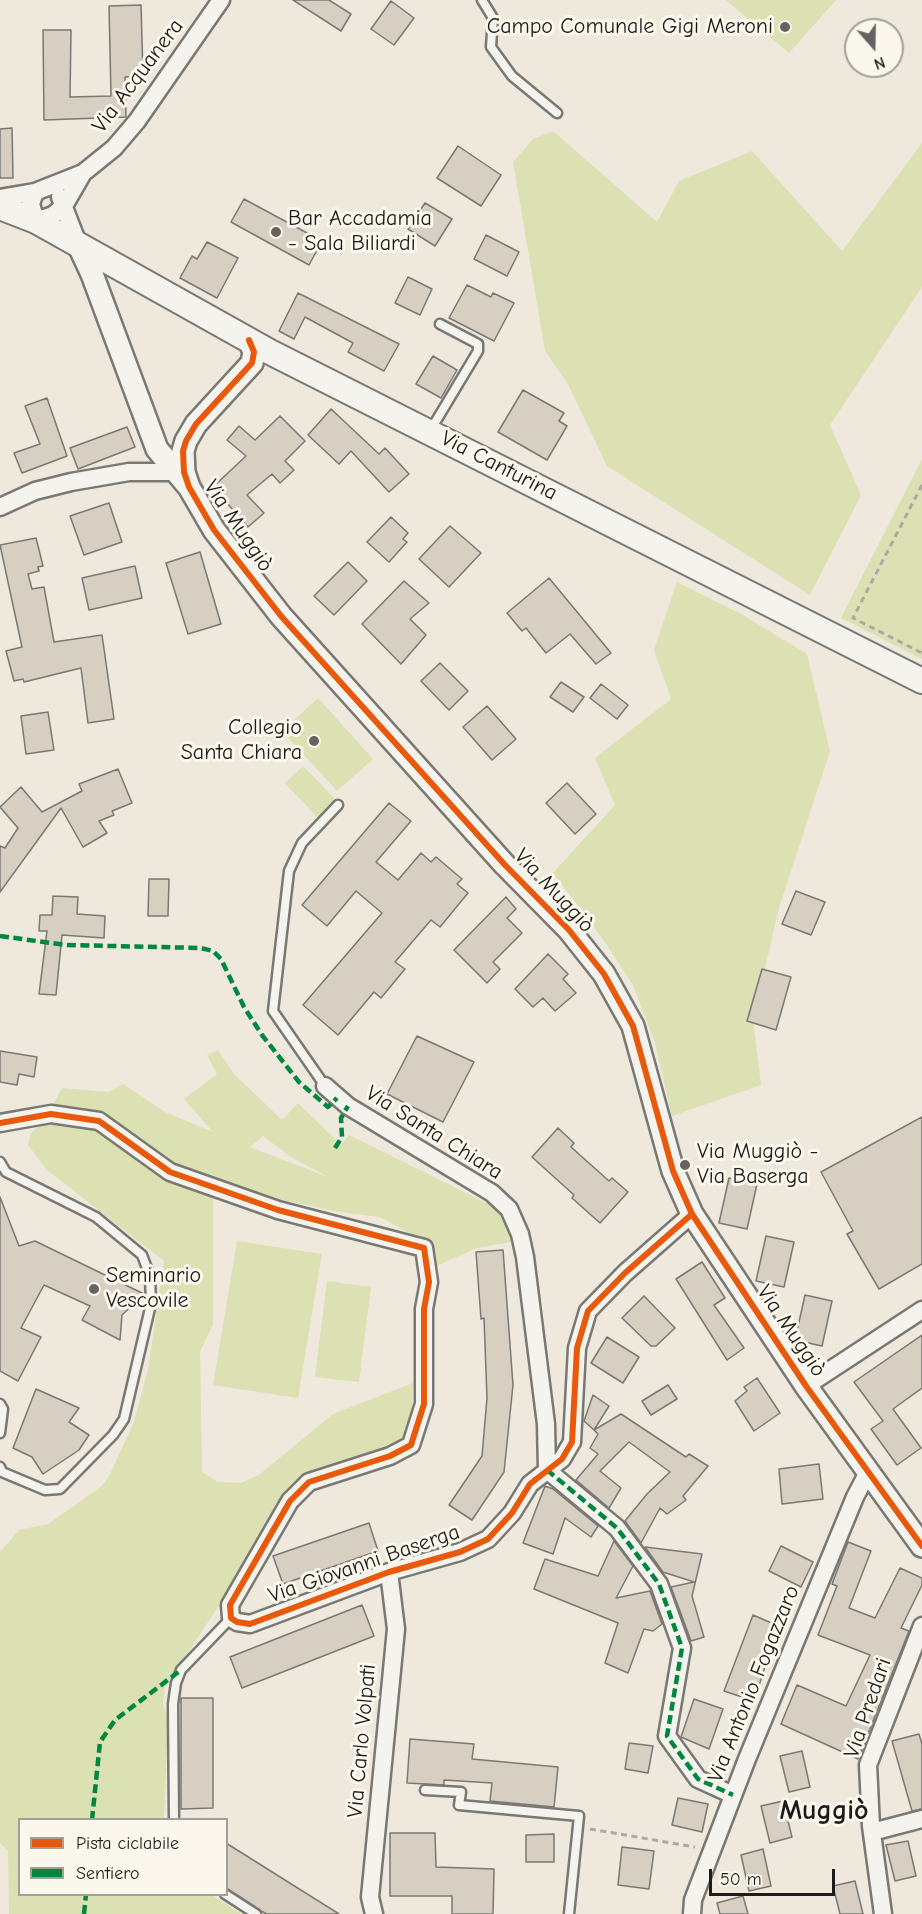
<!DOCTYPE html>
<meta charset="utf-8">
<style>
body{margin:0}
#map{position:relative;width:922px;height:1914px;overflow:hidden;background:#eee8dd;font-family:"Comic Neue",sans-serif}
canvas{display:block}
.legend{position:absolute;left:18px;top:1818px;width:210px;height:78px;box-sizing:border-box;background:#fbf7ec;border:2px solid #a29f99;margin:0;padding:8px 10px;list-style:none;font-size:18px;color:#1c1c1c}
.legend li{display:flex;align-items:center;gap:12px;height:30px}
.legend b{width:30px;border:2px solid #a29f99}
.north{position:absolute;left:844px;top:18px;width:60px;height:60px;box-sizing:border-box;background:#fbf7ec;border:2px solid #a29f99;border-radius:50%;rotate:160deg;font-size:16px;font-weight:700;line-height:24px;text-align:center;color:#1c1c1c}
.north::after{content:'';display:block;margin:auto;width:21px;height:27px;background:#666360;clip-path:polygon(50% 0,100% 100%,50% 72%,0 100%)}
.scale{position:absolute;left:709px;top:1869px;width:126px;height:27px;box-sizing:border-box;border:3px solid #1c1c1c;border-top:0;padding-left:8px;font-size:18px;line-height:21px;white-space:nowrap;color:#1c1c1c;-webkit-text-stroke:4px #fbf7ec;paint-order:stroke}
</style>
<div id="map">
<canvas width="922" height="1914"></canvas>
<ul class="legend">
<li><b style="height:8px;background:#e8590c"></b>Pista ciclabile</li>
<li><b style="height:8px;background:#00873e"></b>Sentiero</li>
</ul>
<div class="north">N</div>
<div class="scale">50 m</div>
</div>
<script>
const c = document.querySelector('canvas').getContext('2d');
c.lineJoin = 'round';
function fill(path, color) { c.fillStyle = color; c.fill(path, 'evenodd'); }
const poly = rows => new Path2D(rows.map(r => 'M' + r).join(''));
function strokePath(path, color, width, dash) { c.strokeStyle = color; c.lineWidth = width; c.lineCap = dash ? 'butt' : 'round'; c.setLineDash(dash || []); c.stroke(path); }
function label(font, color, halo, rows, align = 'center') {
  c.font = font + ' "Comic Neue",sans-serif'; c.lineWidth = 6; c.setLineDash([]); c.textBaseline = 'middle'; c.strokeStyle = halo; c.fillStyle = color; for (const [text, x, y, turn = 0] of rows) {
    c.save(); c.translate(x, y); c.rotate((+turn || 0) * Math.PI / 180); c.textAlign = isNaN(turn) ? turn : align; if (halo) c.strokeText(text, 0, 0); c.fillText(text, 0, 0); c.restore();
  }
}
const green = poly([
 [726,0,836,0,789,53],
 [553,131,657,222,679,181,752,151,842,251,922,143,922,287,830,425,861,495,810,595,607,466,568,384,545,351,513,162,533,139],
 [922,459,922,659,841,618],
 [677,582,741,614,807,654,830,751,779,908,753,1020,761,1085,672,1116,655,1043,633,985,605,942,553,873,615,805,595,758,671,699,654,650],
 [318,698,373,759,337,791,282,731],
 [303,766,336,800,318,818,285,783],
 [218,1050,234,1074,282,1120,298,1103,341,1145,349,1135,494,1207,516,1241,477,1248,434,1267,420,1239,380,1217,339,1212,265,1196,253,1195,243,1205,213,1198,213,1324,200,1352,202,1472,218,1482,241,1483,260,1474,333,1414,413,1383,411,1430,401,1444,386,1451,352,1458,310,1475,293,1494,165,1687,163,1704,168,1717,164,1819,20,1820,20,1894,212,1895,242,1914,9,1914,8,1851,0,1843,0,1552,19,1530,48,1524,102,1486,109,1476,134,1422,148,1370,164,1261,47,1170,28,1145,31,1133,44,1121,62,1088,109,1092,123,1084,165,1112,213,1132,184,1099,217,1074,207,1055],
 [263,1136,291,1157,328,1177,250,1147],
 [237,1241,322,1254,298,1398,213,1385],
 [327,1281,371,1287,359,1382,315,1377]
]);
const building = poly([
 [293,0,329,0,351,14,341,31,293,0],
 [391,1,414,18,394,45,371,29,391,1],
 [141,5,143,76,125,77,126,117,44,120,43,30,71,30,70,97,111,96,109,6,141,5],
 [12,128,13,178,0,178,0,129,12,128],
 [458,146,501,175,481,206,437,178,458,146],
 [244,199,322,241,309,265,231,222,244,199],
 [425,203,452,219,435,246,408,229,425,203],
 [486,235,519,252,507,276,474,259,486,235],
 [207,242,238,258,217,298,180,278,192,256,197,259,207,242],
 [408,277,432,289,420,315,395,303,408,277],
 [467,285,491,297,493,293,514,303,494,341,449,318,467,285],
 [298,293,399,344,384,371,348,352,353,343,305,317,294,339,279,331,298,293],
 [433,356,457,370,441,398,416,384,433,356],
 [523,390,564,413,559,421,567,426,547,460,498,432,523,390],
 [47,398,67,456,22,473,14,453,40,444,25,406,47,398],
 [331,409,379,454,385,448,409,474,389,492,351,451,339,464,308,435,331,409],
 [280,416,305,441,285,461,294,470,280,483,272,474,247,495,264,513,248,527,213,487,246,456,227,440,239,426,255,440,280,416],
 [127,427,135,447,78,469,70,448,127,427],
 [109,503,122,542,84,555,70,516,109,503],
 [391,517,408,533,403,539,407,542,389,562,367,542,391,517],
 [450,526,481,553,449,587,419,559,450,526],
 [36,538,43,566,38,567,39,571,28,574,32,589,44,587,54,642,102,635,114,719,88,723,81,668,24,682,23,679,14,681,6,651,22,647,0,545,36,538],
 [200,552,221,624,188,634,166,563,200,552],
 [348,562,367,581,334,615,314,596,348,562],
 [135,566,142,598,89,610,82,578,135,566],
 [549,578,611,653,596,664,570,634,546,653,526,628,522,631,507,613,549,578],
 [404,581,429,603,410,619,426,635,401,664,362,624,404,581],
 [440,663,468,691,449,710,421,681,440,663],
 [561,682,584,697,573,712,550,697,561,682],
 [601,684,628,705,617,719,590,698,601,684],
 [487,706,516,739,492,760,463,727,487,706],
 [48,712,54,750,26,754,21,716,48,712],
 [118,769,132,803,112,811,114,815,99,821,107,833,83,847,61,808,0,892,0,846,5,848,18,828,0,807,21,787,42,812,82,791,79,784,118,769],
 [567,783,596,814,575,834,546,803,567,783],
 [389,803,411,821,376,862,398,880,421,853,431,862,436,857,462,879,457,884,468,893,440,927,431,920,395,962,405,969,381,998,374,992,338,1035,303,1005,382,913,356,891,327,926,302,905,389,803],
 [149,879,169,879,168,916,148,916,149,879],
 [796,891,825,902,811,935,782,924,796,891],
 [53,896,78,897,77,914,105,916,104,938,62,935,56,995,39,994,47,931,39,931,40,915,52,915,53,896],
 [506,897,516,909,507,918,522,933,493,962,500,969,487,983,454,950,506,897],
 [548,954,568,974,563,979,576,993,555,1011,543,998,533,1007,515,989,548,954],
 [762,969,791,977,776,1030,747,1021,762,969],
 [417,1036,474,1062,443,1122,387,1094,417,1036],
 [0,1051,37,1057,34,1077,19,1074,17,1085,0,1082,0,1051],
 [922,1117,922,1264,879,1289,847,1234,853,1231,821,1172,922,1117],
 [558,1128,574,1143,571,1147,609,1181,612,1178,628,1192,600,1223,572,1198,574,1195,532,1157,558,1128],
 [729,1178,757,1184,747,1229,719,1223,729,1178],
 [0,1197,19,1246,35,1241,144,1294,122,1315,120,1340,82,1320,90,1306,44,1285,21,1328,41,1337,18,1381,0,1371,0,1197],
 [766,1236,794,1242,784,1287,756,1281,766,1236],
 [503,1250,513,1385,504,1472,472,1520,449,1505,482,1456,487,1398,484,1318,481,1319,476,1252,503,1250],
 [702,1262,725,1298,714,1305,744,1348,727,1360,676,1279,702,1262],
 [805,1295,832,1301,822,1346,795,1340,805,1295],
 [644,1296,675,1328,656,1346,651,1346,622,1318,644,1296],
 [922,1335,922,1388,893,1409,921,1448,897,1465,871,1429,883,1421,854,1382,922,1335],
 [607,1337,639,1357,623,1383,591,1363,607,1337],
 [757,1378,780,1413,754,1431,735,1401,747,1391,744,1387,757,1378],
 [668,1385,677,1399,651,1415,642,1401,668,1385],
 [36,1389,79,1408,69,1422,89,1435,79,1450,43,1474,32,1457,13,1448,36,1389],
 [593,1395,609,1406,594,1430,584,1421,593,1395],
 [621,1414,686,1457,689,1454,708,1466,683,1496,686,1500,667,1514,660,1508,641,1543,625,1521,647,1494,670,1472,629,1442,600,1471,621,1488,609,1508,576,1480,598,1454,590,1448,598,1434,594,1430,621,1414],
 [819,1464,823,1499,782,1504,779,1469,819,1464],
 [545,1486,553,1489,598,1526,591,1537,565,1518,553,1554,523,1543,545,1486],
 [369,1523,378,1551,283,1584,273,1556,369,1523],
 [614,1541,633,1566,616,1598,650,1591,662,1624,653,1631,644,1629,628,1673,605,1663,618,1623,534,1589,545,1559,598,1576,614,1541],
 [848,1542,871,1551,849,1608,875,1618,900,1568,922,1578,922,1585,901,1628,909,1631,858,1759,781,1724,797,1685,846,1706,870,1655,818,1635,837,1586,832,1584,848,1542],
 [781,1546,813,1562,801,1587,769,1571,781,1546],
 [645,1547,702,1554,692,1596,704,1637,691,1641,671,1587,694,1582,663,1572,645,1547],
 [362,1605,374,1636,242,1688,230,1657,362,1605],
 [753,1615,776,1625,758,1664,765,1667,754,1701,724,1691,753,1615],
 [181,1698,213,1698,213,1808,181,1809,181,1698],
 [694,1699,723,1709,709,1749,681,1737,694,1699],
 [919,1734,922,1744,922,1809,912,1811,892,1741,919,1734],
 [410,1739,474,1744,472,1759,558,1767,554,1807,490,1801,492,1783,444,1780,444,1785,407,1783,410,1739],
 [629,1743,653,1746,648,1773,625,1769,629,1743],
 [802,1751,810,1787,789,1792,780,1756,802,1751],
 [678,1798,708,1804,702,1832,672,1825,678,1798],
 [783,1801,792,1837,770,1843,761,1806,783,1801],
 [390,1833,435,1833,436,1867,494,1869,493,1914,452,1914,452,1896,390,1896,390,1833],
 [554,1834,554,1862,526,1862,526,1835,554,1834],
 [908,1841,916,1876,895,1881,886,1845,908,1841],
 [226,1843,339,1914,267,1914,261,1911,226,1888,226,1843],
 [622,1847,654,1851,649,1889,618,1885,622,1847],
 [763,1849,771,1886,749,1891,741,1855,763,1849],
 [855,1881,863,1914,840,1914,833,1886,855,1881],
 [743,1896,748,1914,720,1914,717,1903,743,1896]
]);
const path = poly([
 [922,485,853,618,922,653],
 [590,1829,695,1847]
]);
const service = poly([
 [482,0,493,18,491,47,512,76,557,113],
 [430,431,478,351,478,344,440,324],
 [325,1086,273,1011,289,871,302,843,338,805],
 [0,1162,6,1172,96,1217,142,1255,150,1276,151,1304,124,1419,113,1435,60,1489,45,1490,2,1472,0,1467],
 [0,1404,3,1409,0,1433],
 [425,1790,461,1792,459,1805,579,1816,569,1914],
 [174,1820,173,1704,176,1683,181,1670,231,1618],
 [225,1894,256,1914]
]);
const minor = poly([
 [35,192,31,204,36,221,53,215,64,206,83,173,114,148,137,121,221,0],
 [60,197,79,246],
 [0,198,35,192,83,173],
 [0,507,35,491,71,482,129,472,183,472],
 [325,1086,348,1106,492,1193,509,1209,520,1234,525,1257,546,1424,547,1470,617,1528,659,1584,682,1648,667,1736,698,1779,733,1795],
 [0,1123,51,1114,99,1121,170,1172,278,1210,424,1248,429,1282,424,1309,424,1404,411,1445,390,1456,309,1482,290,1501,230,1605,231,1618,237,1622,250,1624,389,1572,460,1552,488,1539,512,1513,530,1484,562,1459,572,1442,577,1348,588,1311,625,1273,692,1214],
 [806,1386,922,1310],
 [872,1832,922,1819],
 [374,1914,370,1897,396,1629,389,1572],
 [692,1914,693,1900,747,1759,855,1497,867,1474],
 [883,1914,871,1826,868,1765,922,1626]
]);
const tertiary = poly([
 [79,246,92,274,157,449,188,486],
 [249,340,254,352,252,363,196,424,186,441,183,451,184,472,189,487,214,530,281,616,505,865,569,930,604,974,633,1026,673,1171,692,1214,806,1386,922,1546]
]);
const secondary = poly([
 [0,207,36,221,270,352,922,681]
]);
const quiet = poly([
 [0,936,66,945,201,948,213,951,221,959,244,1007,262,1035,299,1082,328,1107,337,1098],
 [335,1148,342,1137,341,1118,348,1106],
 [547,1470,617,1528,659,1584,682,1648,667,1736,698,1779,733,1795],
 [92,1820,100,1742,115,1720,181,1670],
 [84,1914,86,1894]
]);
const cycleway = poly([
 [249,340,254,352,252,363,196,424,186,441,183,451,184,472,189,487,214,530,281,616,505,865,569,930,604,974,633,1026,673,1171,692,1214,806,1386,922,1546],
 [0,1123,51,1114,99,1121,170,1172,278,1210,424,1248,429,1282,424,1309,424,1404,411,1445,390,1456,309,1482,290,1501,230,1605,231,1618,237,1622,250,1624,389,1572,460,1552,488,1539,512,1513,530,1484,562,1459,572,1442,577,1348,588,1311,625,1273,692,1214]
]);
const markers = [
 [785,27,6,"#666360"],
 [276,232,6,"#666360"],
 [314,741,6,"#666360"],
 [685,1165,6,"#666360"],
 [94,1289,6,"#666360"]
];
const poiNames = [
 ["Campo Comunale Gigi Meroni",773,27,"right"],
 ["Bar Accadamia",288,219],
 ["- Sala Biliardi",288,244],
 ["Collegio",302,728,"right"],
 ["Santa Chiara",302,753,"right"],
 ["Via Muggiò -",697,1152],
 ["Via Baserga",697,1177],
 ["Seminario",106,1276],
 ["Vescovile",106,1301]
];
const streetNames = [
 ["Via Acquanera",138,76,-53],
 ["Via Canturina",499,466,27],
 ["Via Muggiò",238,526,56],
 ["Via Muggiò",554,891,47],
 ["Via Santa Chiara",434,1133,32],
 ["Via Muggiò",791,1331,56],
 ["Via Giovanni Baserga",364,1564,-19],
 ["Via Antonio Fogazzaro",754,1684,-68],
 ["Via Predari",868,1708,-71],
 ["Via Carlo Volpati",362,1741,-85]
];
const districtNames = [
 ["Muggiò",824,1811]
];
fill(green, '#dbe1b3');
fill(building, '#d7d0c2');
strokePath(building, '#7a7873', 1.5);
strokePath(service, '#7a7873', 13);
strokePath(minor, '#7a7873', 21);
strokePath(tertiary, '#7a7873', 26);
strokePath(secondary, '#7a7873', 28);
strokePath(path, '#aba9a6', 3, [6, 4.5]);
strokePath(service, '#f5f3ee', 8);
strokePath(minor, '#f5f3ee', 16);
strokePath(tertiary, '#f5f3ee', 21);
strokePath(secondary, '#f5f3ee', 24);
strokePath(quiet, '#00873e', 4.5, [9, 4.5]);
strokePath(cycleway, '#e8590c', 6);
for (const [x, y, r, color] of markers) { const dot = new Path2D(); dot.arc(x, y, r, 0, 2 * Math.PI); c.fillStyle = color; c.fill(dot); strokePath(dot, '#fbf7ec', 2); }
label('22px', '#1c1c1c', '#fbf7ec', poiNames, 'left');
label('22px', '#1c1c1c', '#fbf7ec', streetNames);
label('bold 28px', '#1c1c1c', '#fbf7ec', districtNames);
</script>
